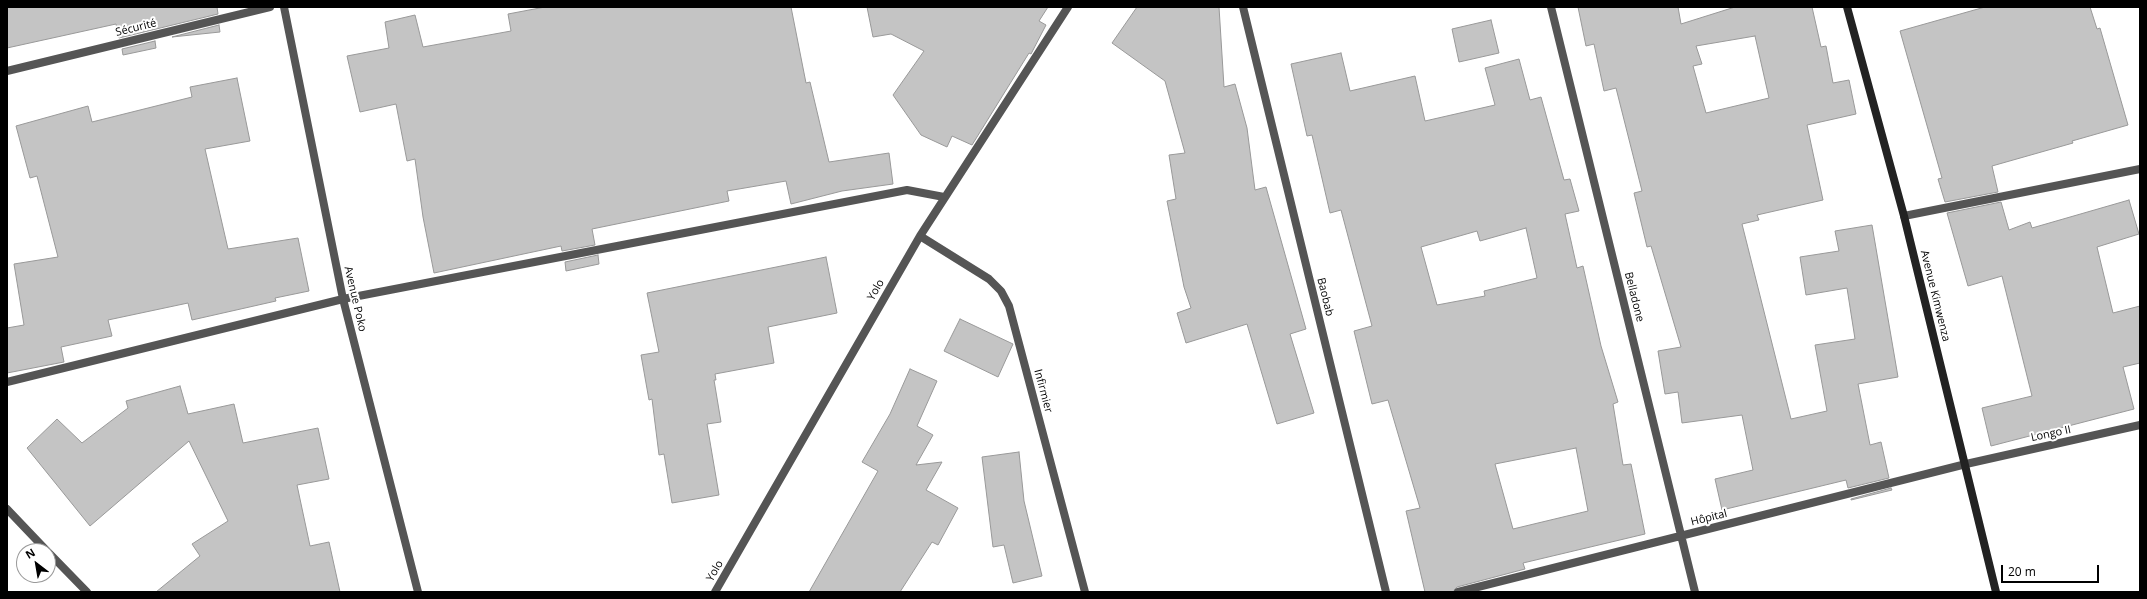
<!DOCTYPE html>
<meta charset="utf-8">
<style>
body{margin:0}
#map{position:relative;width:2147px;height:599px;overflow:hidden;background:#fff;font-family:"Open Sans",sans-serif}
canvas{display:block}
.frame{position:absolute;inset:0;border:8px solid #000;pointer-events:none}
.north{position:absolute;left:16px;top:543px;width:40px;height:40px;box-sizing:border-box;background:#fff;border:1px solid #999;border-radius:50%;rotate:329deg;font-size:11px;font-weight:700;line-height:16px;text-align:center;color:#000}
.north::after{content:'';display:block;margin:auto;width:14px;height:18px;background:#000;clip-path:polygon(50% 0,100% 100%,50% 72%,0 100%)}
.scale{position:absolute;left:2001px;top:565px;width:98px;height:18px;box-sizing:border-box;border:2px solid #000;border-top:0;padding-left:5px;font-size:12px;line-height:14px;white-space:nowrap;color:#000;-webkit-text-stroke:3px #fff;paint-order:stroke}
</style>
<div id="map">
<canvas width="2147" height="599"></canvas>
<div class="frame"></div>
<div class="north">N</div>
<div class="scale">20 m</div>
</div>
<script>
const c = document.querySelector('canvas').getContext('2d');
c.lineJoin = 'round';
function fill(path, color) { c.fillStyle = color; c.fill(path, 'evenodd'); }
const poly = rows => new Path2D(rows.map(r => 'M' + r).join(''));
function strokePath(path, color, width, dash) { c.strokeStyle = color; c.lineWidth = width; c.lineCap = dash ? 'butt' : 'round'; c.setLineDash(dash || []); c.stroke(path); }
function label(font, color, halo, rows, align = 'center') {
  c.font = font + ' "Open Sans",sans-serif'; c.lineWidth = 4; c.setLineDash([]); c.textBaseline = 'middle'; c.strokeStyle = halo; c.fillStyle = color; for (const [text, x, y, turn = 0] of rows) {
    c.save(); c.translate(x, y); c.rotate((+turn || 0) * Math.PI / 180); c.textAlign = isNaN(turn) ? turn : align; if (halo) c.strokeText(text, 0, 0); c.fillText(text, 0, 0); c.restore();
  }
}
const building = poly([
 [7,7,217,7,218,14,119,38,116,24,7,48,7,7],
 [545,7,791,7,806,83,810,82,829,162,889,153,893,184,842,191,791,204,786,181,727,191,729,201,592,229,595,245,562,251,561,246,434,273,423,217,415,159,407,161,396,104,360,112,347,56,389,48,385,22,415,15,423,47,511,31,508,14,545,7],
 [867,7,1048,7,1039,21,1046,25,1031,54,1029,53,972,145,952,136,947,147,921,135,893,95,924,51,891,34,873,37,867,7],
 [1137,7,1219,7,1224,87,1235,84,1247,128,1255,190,1266,187,1306,329,1290,334,1314,413,1277,424,1247,324,1186,343,1177,313,1191,308,1184,287,1167,201,1176,199,1169,155,1185,153,1165,81,1112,43,1137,7],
 [1578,7,1678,7,1681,24,1735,7,1812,7,1821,47,1826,46,1833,83,1849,80,1856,114,1807,125,1823,200,1757,215,1759,220,1742,224,1791,419,1827,411,1815,345,1855,339,1847,288,1806,295,1800,257,1839,251,1835,231,1872,225,1898,377,1858,384,1870,445,1881,442,1889,478,1848,488,1846,480,1722,510,1715,479,1753,470,1742,415,1682,423,1678,392,1665,394,1658,351,1681,347,1651,246,1647,247,1634,193,1642,191,1616,88,1604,91,1594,44,1586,46,1578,7],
 [1755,36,1769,98,1706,113,1693,66,1702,64,1696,46,1755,36],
 [1985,7,2090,7,2097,29,2100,28,2128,125,2072,141,2073,143,1992,166,1998,192,1945,202,1938,179,1942,178,1900,31,1985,7],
 [1491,20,1499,53,1459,62,1452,29,1491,20],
 [219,25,220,32,172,37,219,25],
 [155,41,156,48,123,55,122,49,155,41],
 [1341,53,1350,91,1415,76,1425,121,1495,105,1485,68,1519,59,1530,100,1541,97,1564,180,1570,179,1579,211,1565,214,1577,268,1583,266,1601,346,1618,402,1613,404,1623,465,1631,464,1645,534,1523,563,1525,569,1457,587,1453,592,1425,592,1406,511,1420,508,1388,400,1372,404,1354,331,1372,326,1341,210,1330,213,1312,135,1307,136,1291,64,1341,53],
 [1526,228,1537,278,1484,291,1485,296,1437,305,1421,247,1477,231,1480,241,1526,228],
 [1576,448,1588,511,1513,529,1495,464,1576,448],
 [237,78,250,141,205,149,228,249,298,238,309,291,275,298,276,301,192,320,188,303,108,320,112,336,61,347,64,362,7,373,7,328,24,325,14,264,58,257,37,176,30,178,16,126,88,106,92,122,192,97,190,87,237,78],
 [2129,200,2139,234,2097,247,2113,313,2140,306,2140,363,2123,367,2134,409,1991,446,1982,408,2032,396,2002,276,1968,286,1947,213,2001,202,2009,230,2030,222,2032,228,2129,200],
 [598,255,599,264,566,271,565,262,598,255],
 [826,257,837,313,768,327,774,363,715,374,716,380,714,380,721,422,707,424,719,495,672,503,664,454,659,455,652,399,649,400,641,355,659,352,647,293,826,257],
 [960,319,1013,344,998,377,944,351,960,319],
 [910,369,937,381,917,426,933,435,916,465,942,462,926,490,958,508,938,545,932,542,900,592,809,592,878,471,862,462,890,414,910,369],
 [180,386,188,414,234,404,243,443,318,428,329,479,297,485,310,546,329,542,340,592,156,592,200,556,192,544,228,521,189,441,90,526,27,448,57,419,82,443,128,408,126,401,180,386],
 [1019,452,1024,501,1042,576,1013,583,1004,545,993,547,982,457,1019,452],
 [1891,488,1892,490,1851,500,1851,499,1891,488]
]);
const street = poly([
 [284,7,343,299,418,592],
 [1243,7,1386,592],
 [1551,7,1695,592],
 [7,71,270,7],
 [1904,216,2140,169],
 [920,236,989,279,1001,291,1009,306,1085,592],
 [7,382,343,299,907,190,944,197],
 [7,509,47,551],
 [48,552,87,592],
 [715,592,920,236,1068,7],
 [1458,592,1966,464,2140,425]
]);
const secondary = poly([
 [1847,7,1904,216,1996,592]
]);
const streetNames = [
 ["Sécurité",136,28,-14],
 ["Yolo",876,290,-60],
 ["Avenue Kimwenza",1935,296,76],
 ["Baobab",1325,297,76],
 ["Belladone",1634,297,76],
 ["Avenue Poko",355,299,77],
 ["Infirmier",1043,391,75],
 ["Longo II",2051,434,-12],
 ["Hôpital",1709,518,-14],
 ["Yolo",715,571,-60]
];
fill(building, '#c4c4c4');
strokePath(building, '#999', 1);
strokePath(street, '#555', 8);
strokePath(secondary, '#222', 8);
label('11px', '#000', '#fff', streetNames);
</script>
